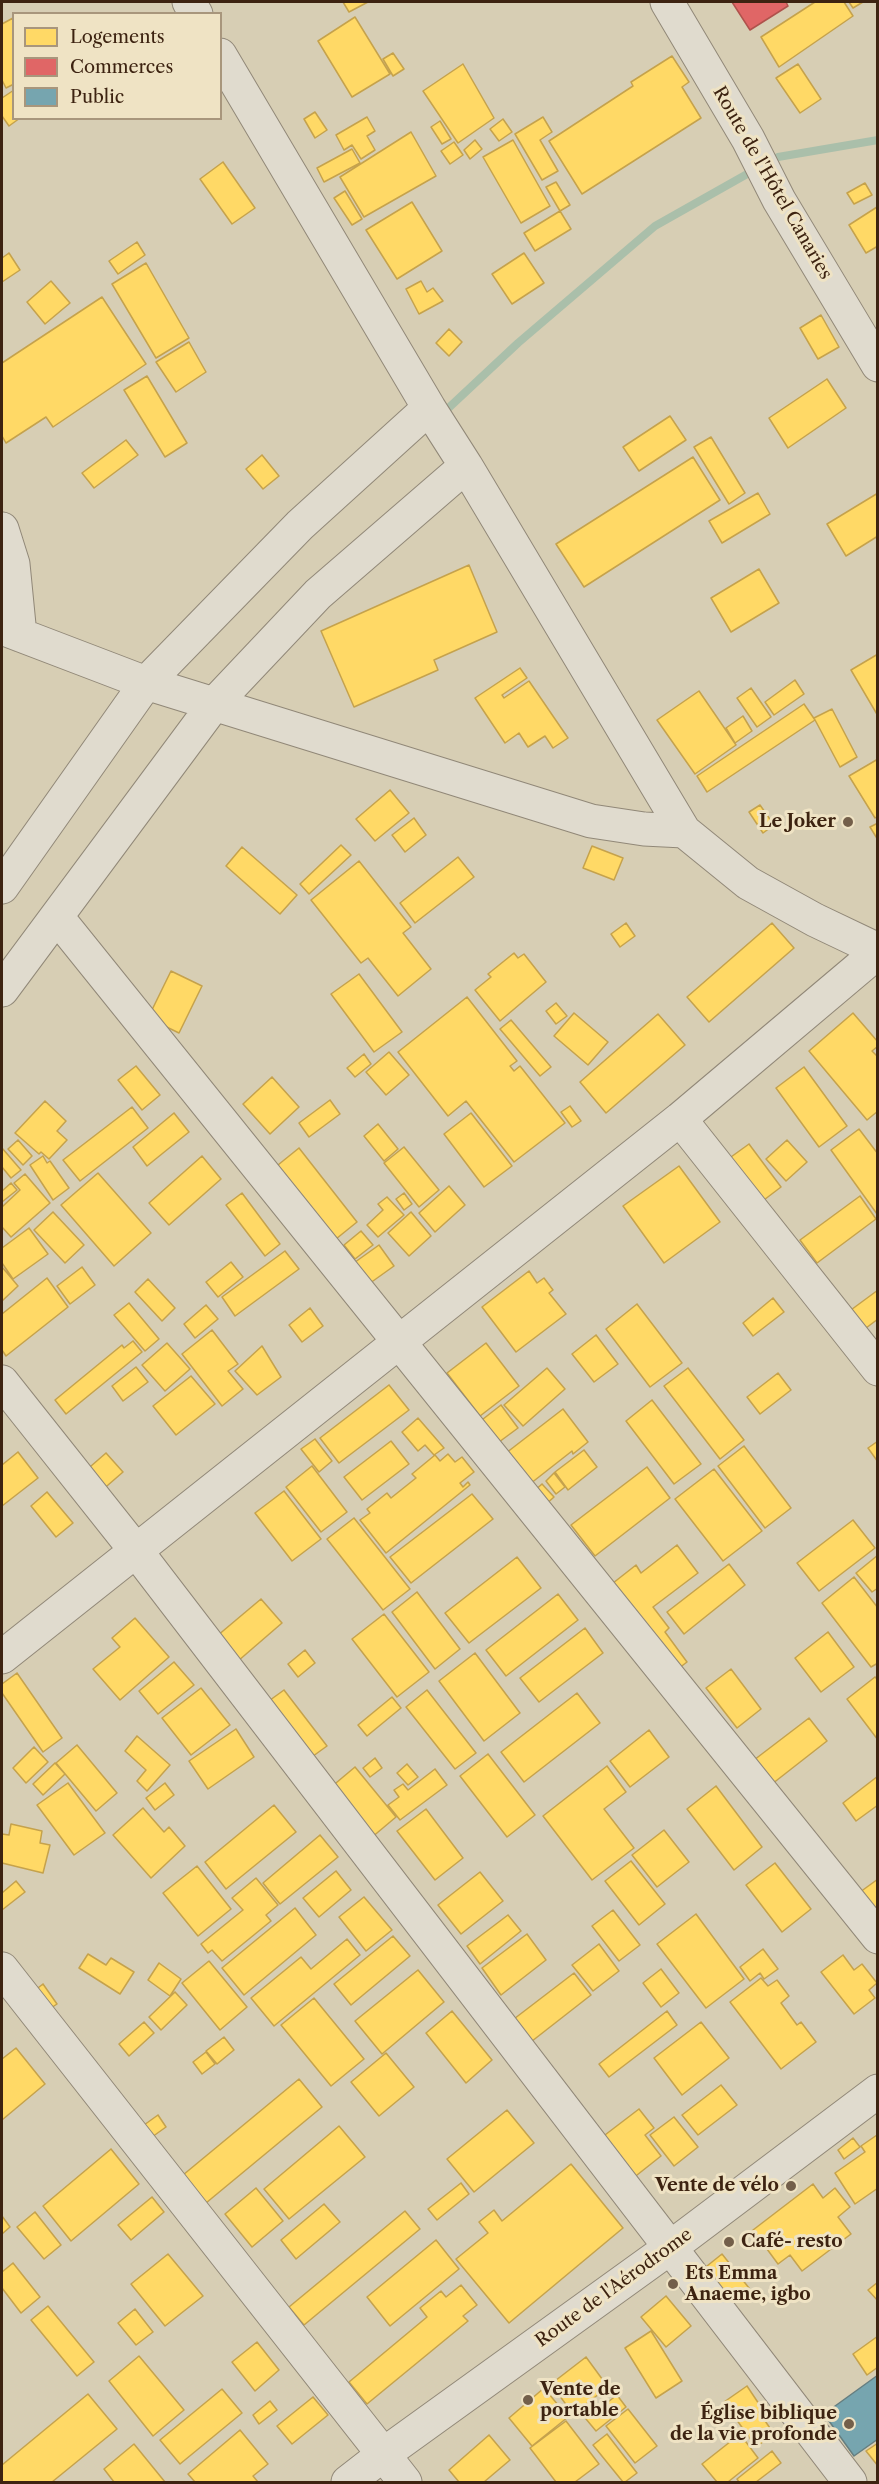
<!DOCTYPE html>
<meta charset="utf-8">
<style>
body{margin:0}
#map{position:relative;width:879px;height:2484px;overflow:hidden;background:#d7ceb4;font-family:"Libre Caslon Text",serif}
canvas{display:block}
.frame{position:absolute;inset:0;border:3px solid #3d2311;pointer-events:none}
.legend{position:absolute;left:12px;top:12px;width:210px;height:108px;box-sizing:border-box;background:#efe3c4;border:2px solid #a8967c;margin:0;padding:8px 10px;list-style:none;font-size:18px;color:#3d2311}
.legend li{display:flex;align-items:center;gap:12px;height:30px}
.legend b{width:30px;border:2px solid #a8967c}
</style>
<div id="map">
<canvas width="879" height="2484"></canvas>
<div class="frame"></div>
<ul class="legend">
<li><b style="height:16px;background:#ffd966"></b>Logements</li>
<li><b style="height:16px;background:#e06666"></b>Commerces</li>
<li><b style="height:16px;background:#76a5af"></b>Public</li>
</ul>
</div>
<script>
const c = document.querySelector('canvas').getContext('2d');
c.lineJoin = 'round';
function fill(path, color) { c.fillStyle = color; c.fill(path, 'evenodd'); }
const poly = rows => new Path2D(rows.map(r => 'M' + r).join(''));
function strokePath(path, color, width, dash) { c.strokeStyle = color; c.lineWidth = width; c.lineCap = dash ? 'butt' : 'round'; c.setLineDash(dash || []); c.stroke(path); }
function label(font, color, halo, rows, align = 'center') {
  c.font = font + ' "Libre Caslon Text",serif'; c.lineWidth = 6; c.setLineDash([]); c.textBaseline = 'middle'; c.strokeStyle = halo; c.fillStyle = color; for (const [text, x, y, turn = 0] of rows) {
    c.save(); c.translate(x, y); c.rotate((+turn || 0) * Math.PI / 180); c.textAlign = isNaN(turn) ? turn : align; if (halo) c.strokeText(text, 0, 0); c.fillText(text, 0, 0); c.restore();
  }
}
const homes = poly([
 [343,2,368,2,349,12,343,2],
 [815,2,844,2,853,16,779,67,761,37,815,2],
 [849,2,863,2,853,8,849,2],
 [355,17,390,74,352,97,318,41,355,17],
 [13,18,14,84,6,88,2,80,2,24,13,18],
 [393,53,404,69,393,76,383,59,393,53],
 [672,56,689,82,682,87,701,118,582,194,549,141,633,86,631,82,672,56],
 [463,64,494,118,458,143,423,91,463,64],
 [798,64,821,99,800,113,776,78,798,64],
 [14,90,14,118,20,118,9,126,2,116,2,98,14,90],
 [315,112,327,130,315,138,304,119,315,112],
 [367,117,375,131,367,136,375,150,361,159,352,145,344,150,336,135,367,117],
 [543,117,552,132,540,140,558,171,542,180,515,134,543,117],
 [503,119,512,132,499,141,490,129,503,119],
 [440,121,451,139,442,144,431,127,440,121],
 [411,132,436,176,364,217,340,177,411,132],
 [475,140,482,149,470,159,464,150,475,140],
 [513,140,550,206,521,223,483,157,513,140],
 [454,142,463,155,450,164,441,151,454,142],
 [352,149,360,163,324,182,317,168,352,149],
 [223,162,255,208,232,224,200,179,223,162],
 [556,182,570,205,560,211,546,187,556,182],
 [865,183,872,195,854,204,847,193,865,183],
 [345,191,362,219,352,225,334,198,345,191],
 [412,202,442,251,397,279,366,230,412,202],
 [877,207,878,246,866,253,849,225,877,207],
 [560,211,571,229,535,251,524,233,560,211],
 [137,242,145,255,118,274,109,261,137,242],
 [9,253,20,270,2,282,2,258,9,253],
 [524,253,544,283,512,304,492,274,524,253],
 [146,263,189,338,156,358,112,284,146,263],
 [51,281,70,303,45,324,27,302,51,281],
 [421,281,427,292,433,288,443,301,419,314,406,289,421,281],
 [102,297,146,364,53,427,46,417,6,443,2,436,2,363,102,297],
 [821,315,839,347,818,359,800,328,821,315],
 [449,329,462,342,449,356,436,343,449,329],
 [189,342,206,372,176,392,156,362,189,342],
 [147,376,187,443,165,457,124,390,147,376],
 [827,379,846,408,788,448,769,418,827,379],
 [670,416,686,440,639,471,623,447,670,416],
 [711,437,745,493,729,504,694,447,711,437],
 [126,440,138,455,94,488,82,473,126,440],
 [262,455,279,476,263,489,246,469,262,455],
 [693,457,720,500,584,587,556,544,693,457],
 [758,493,770,514,722,543,709,521,758,493],
 [878,493,878,536,846,556,827,524,878,493],
 [469,565,497,632,434,660,438,670,354,707,321,631,469,565],
 [759,569,779,603,731,632,711,598,759,569],
 [878,654,878,716,851,670,878,654],
 [520,668,527,678,502,695,504,698,529,681,568,738,553,748,545,736,528,747,519,733,505,743,475,698,520,668],
 [795,680,804,694,774,715,765,702,795,680],
 [751,688,771,717,757,727,737,698,751,688],
 [699,691,736,745,695,774,657,720,699,691],
 [804,704,815,720,707,792,697,776,804,704],
 [832,709,857,757,840,767,814,718,832,709],
 [743,716,752,731,735,743,726,728,743,716],
 [878,759,878,816,875,818,849,776,878,759],
 [390,790,409,813,375,841,356,819,390,790],
 [760,805,774,825,763,833,749,812,760,805],
 [414,818,426,835,405,852,392,835,414,818],
 [878,823,878,840,870,827,878,823],
 [341,845,351,855,309,894,300,884,341,845],
 [592,846,623,858,614,880,583,868,592,846],
 [242,847,297,895,280,914,226,866,242,847],
 [458,857,474,877,415,923,400,903,458,857],
 [359,861,411,927,403,933,431,969,398,996,368,958,361,963,311,900,359,861],
 [626,923,635,936,620,947,611,934,626,923],
 [772,923,794,948,709,1022,687,997,772,923],
 [514,953,518,958,524,954,546,982,500,1021,475,990,491,977,488,974,514,953],
 [171,971,202,986,179,1033,148,1018,171,971],
 [359,974,402,1032,374,1052,331,994,359,974],
 [467,997,517,1061,510,1066,514,1071,520,1066,565,1123,514,1162,466,1101,448,1116,398,1052,467,997],
 [556,1003,567,1016,556,1024,546,1011,556,1003],
 [574,1013,608,1042,588,1065,554,1036,574,1013],
 [853,1013,878,1042,878,1046,872,1051,878,1057,878,1111,867,1120,809,1051,853,1013],
 [658,1014,685,1045,606,1113,580,1082,658,1014],
 [511,1020,551,1067,540,1076,500,1029,511,1020],
 [389,1052,409,1075,386,1095,366,1072,389,1052],
 [364,1054,371,1064,355,1077,347,1068,364,1054],
 [136,1066,160,1095,142,1110,118,1080,136,1066],
 [804,1067,847,1126,819,1147,776,1088,804,1067],
 [272,1077,299,1107,270,1134,243,1104,272,1077],
 [330,1100,340,1114,309,1137,299,1123,330,1100],
 [45,1101,66,1121,57,1131,67,1140,49,1159,41,1152,39,1154,15,1133,45,1101],
 [570,1106,581,1121,572,1127,561,1112,570,1106],
 [132,1107,148,1128,80,1181,63,1160,132,1107],
 [174,1113,189,1132,147,1166,133,1147,174,1113],
 [471,1113,512,1166,484,1187,444,1134,471,1113],
 [378,1124,398,1149,384,1161,364,1136,378,1124],
 [859,1129,878,1154,877,1214,831,1150,859,1129],
 [18,1140,32,1156,23,1165,8,1149,18,1140],
 [787,1140,807,1162,786,1181,766,1159,787,1140],
 [749,1144,781,1187,756,1206,724,1162,749,1144],
 [404,1147,439,1190,419,1207,384,1163,404,1147],
 [2,1148,21,1170,11,1178,2,1167,2,1148],
 [299,1148,357,1222,331,1243,273,1169,299,1148],
 [43,1156,47,1163,50,1161,69,1188,53,1200,30,1165,43,1156],
 [202,1156,221,1179,169,1225,149,1203,202,1156],
 [679,1166,720,1222,664,1263,623,1206,679,1166],
 [98,1173,151,1233,114,1266,61,1205,98,1173],
 [25,1174,50,1203,11,1237,2,1227,2,1207,20,1190,14,1183,25,1174],
 [11,1183,17,1190,2,1202,2,1191,11,1183],
 [449,1186,465,1205,435,1232,419,1213,449,1186],
 [242,1193,280,1244,265,1256,226,1205,242,1193],
 [404,1193,412,1204,404,1210,396,1199,404,1193],
 [860,1196,876,1219,817,1263,800,1240,860,1196],
 [387,1197,404,1215,378,1237,367,1225,383,1210,378,1204,387,1197],
 [53,1212,84,1245,65,1263,34,1230,53,1212],
 [411,1212,431,1236,409,1256,388,1233,411,1212],
 [29,1228,48,1254,13,1279,2,1263,2,1248,29,1228],
 [361,1231,373,1245,355,1259,344,1245,361,1231],
 [379,1245,394,1266,366,1286,351,1265,379,1245],
 [285,1251,299,1269,235,1316,222,1297,285,1251],
 [231,1262,243,1277,218,1297,206,1282,231,1262],
 [2,1267,18,1286,2,1301,2,1267],
 [82,1267,95,1285,70,1304,57,1286,82,1267],
 [529,1271,537,1283,544,1278,553,1290,549,1293,566,1314,516,1352,482,1307,529,1271],
 [47,1278,68,1307,6,1356,2,1350,2,1314,47,1278],
 [148,1279,175,1308,162,1321,135,1292,148,1279],
 [878,1290,878,1319,854,1337,840,1318,878,1290],
 [773,1298,784,1312,753,1336,743,1323,773,1298],
 [129,1303,159,1339,145,1351,114,1315,129,1303],
 [637,1304,682,1363,650,1387,606,1329,637,1304],
 [206,1305,218,1319,195,1338,184,1324,206,1305],
 [310,1308,323,1326,302,1342,289,1325,310,1308],
 [212,1330,238,1364,228,1371,243,1389,222,1406,182,1354,212,1330],
 [596,1335,618,1364,594,1382,572,1354,596,1335],
 [133,1341,142,1352,66,1414,55,1400,122,1345,124,1348,133,1341],
 [167,1343,190,1369,165,1391,142,1365,167,1343],
 [486,1343,519,1386,480,1416,447,1373,486,1343],
 [262,1346,281,1377,257,1395,235,1371,262,1346],
 [136,1367,148,1382,123,1401,112,1386,136,1367],
 [547,1368,565,1389,523,1426,504,1405,547,1368],
 [688,1368,744,1440,720,1459,664,1386,688,1368],
 [778,1373,791,1390,760,1414,747,1397,778,1373],
 [191,1376,215,1404,176,1435,153,1406,191,1376],
 [389,1385,409,1410,339,1463,320,1438,389,1385],
 [652,1400,701,1464,674,1484,626,1421,652,1400],
 [501,1405,518,1428,495,1445,478,1423,501,1405],
 [563,1409,588,1442,573,1454,572,1451,521,1491,497,1460,563,1409],
 [418,1418,444,1448,434,1455,425,1445,418,1451,402,1432,418,1418],
 [315,1439,332,1461,319,1472,301,1449,315,1439],
 [391,1441,409,1464,362,1500,344,1477,391,1441],
 [878,1441,878,1462,868,1448,878,1441],
 [744,1446,791,1508,765,1528,718,1466,744,1446],
 [584,1450,597,1467,568,1490,555,1472,584,1450],
 [18,1452,38,1478,2,1506,2,1465,18,1452],
 [106,1453,123,1472,100,1492,83,1473,106,1453],
 [448,1454,455,1462,462,1457,474,1472,460,1483,463,1487,468,1482,470,1485,386,1553,360,1520,370,1513,367,1509,387,1493,391,1498,416,1478,412,1474,435,1455,440,1461,448,1454],
 [312,1466,347,1512,321,1532,286,1487,312,1466],
 [647,1467,670,1498,595,1556,571,1525,647,1467],
 [714,1469,762,1531,723,1561,675,1499,714,1469],
 [554,1473,565,1487,556,1494,546,1481,554,1473],
 [542,1484,554,1497,544,1506,533,1492,542,1484],
 [284,1491,321,1539,292,1561,255,1513,284,1491],
 [47,1492,73,1523,56,1537,31,1506,47,1492],
 [472,1494,493,1519,411,1583,390,1557,472,1494],
 [354,1518,410,1589,383,1610,327,1539,354,1518],
 [853,1520,875,1548,819,1591,797,1563,853,1520],
 [677,1545,698,1573,653,1607,669,1628,665,1632,687,1662,674,1672,608,1587,636,1565,641,1573,677,1545],
 [878,1555,878,1588,872,1592,856,1573,878,1555],
 [517,1557,541,1588,469,1643,445,1613,517,1557],
 [729,1564,745,1585,684,1634,667,1612,729,1564],
 [854,1577,878,1608,878,1663,871,1667,822,1603,854,1577],
 [417,1592,460,1649,435,1669,392,1612,417,1592],
 [558,1594,578,1620,506,1676,486,1650,558,1594],
 [261,1599,282,1623,238,1661,217,1636,261,1599],
 [384,1614,429,1672,397,1697,352,1639,384,1614],
 [135,1618,169,1657,120,1700,93,1669,120,1647,112,1638,135,1618],
 [585,1628,603,1653,539,1702,520,1678,585,1628],
 [828,1632,854,1667,821,1692,795,1658,828,1632],
 [305,1650,315,1663,298,1677,288,1664,305,1650],
 [475,1653,520,1713,484,1741,439,1681,475,1653],
 [174,1662,194,1685,158,1714,139,1691,174,1662],
 [731,1669,761,1709,737,1728,706,1688,731,1669],
 [17,1673,62,1738,43,1752,2,1693,2,1684,17,1673],
 [875,1677,878,1680,878,1740,847,1699,875,1677],
 [201,1688,230,1725,191,1755,162,1718,201,1688],
 [284,1690,327,1746,309,1759,266,1703,284,1690],
 [427,1690,476,1753,455,1769,406,1707,427,1690],
 [577,1693,600,1723,524,1782,501,1752,577,1693],
 [392,1697,401,1708,367,1736,358,1725,392,1697],
 [809,1718,827,1741,772,1784,754,1760,809,1718],
 [236,1729,254,1757,208,1789,189,1761,236,1729],
 [649,1730,669,1757,630,1787,610,1761,649,1730],
 [137,1736,170,1765,147,1791,137,1781,146,1770,125,1751,137,1736],
 [77,1745,117,1793,96,1811,56,1763,77,1745],
 [34,1747,48,1762,26,1783,13,1768,34,1747],
 [488,1754,535,1815,507,1837,460,1776,488,1754],
 [375,1758,382,1768,370,1777,363,1768,375,1758],
 [55,1763,65,1774,43,1795,33,1784,55,1763],
 [407,1764,418,1777,408,1785,397,1773,407,1764],
 [607,1766,626,1792,604,1809,634,1848,592,1880,543,1816,607,1766],
 [355,1767,396,1817,371,1838,330,1788,355,1767],
 [435,1769,447,1785,400,1820,388,1805,399,1797,394,1790,403,1784,408,1790,435,1769],
 [878,1776,878,1805,856,1821,843,1803,878,1776],
 [68,1783,105,1833,74,1855,37,1805,68,1783],
 [165,1783,174,1795,155,1810,146,1798,165,1783],
 [716,1786,762,1847,734,1870,687,1809,716,1786],
 [274,1805,296,1832,226,1889,205,1862,274,1805],
 [143,1808,164,1832,169,1827,185,1846,151,1878,113,1835,143,1808],
 [426,1809,463,1858,435,1880,397,1831,426,1809],
 [11,1824,42,1831,40,1843,50,1845,43,1873,2,1863,2,1834,9,1835,11,1824],
 [664,1830,689,1862,657,1887,632,1855,664,1830],
 [320,1835,338,1857,280,1904,263,1883,320,1835],
 [631,1861,665,1904,639,1925,605,1881,631,1861],
 [775,1863,811,1909,782,1932,746,1885,775,1863],
 [197,1866,231,1909,198,1936,163,1893,197,1866],
 [336,1871,351,1890,319,1917,303,1898,336,1871],
 [480,1872,503,1901,461,1934,438,1905,480,1872],
 [256,1878,278,1905,266,1915,271,1921,222,1961,212,1950,208,1953,201,1944,243,1910,232,1898,256,1878],
 [878,1879,878,1924,856,1895,878,1879],
 [16,1881,25,1892,2,1910,2,1893,16,1881],
 [364,1897,392,1930,366,1951,339,1917,364,1897],
 [295,1908,316,1935,244,1995,222,1968,295,1908],
 [613,1910,640,1945,619,1961,592,1926,613,1910],
 [696,1914,744,1979,706,2008,657,1944,696,1914],
 [508,1915,521,1931,480,1964,467,1946,508,1915],
 [527,1934,546,1960,501,1995,482,1968,527,1934],
 [393,1936,410,1956,351,2005,334,1984,393,1936],
 [347,1939,360,1955,274,2026,251,1998,301,1957,311,1969,347,1939],
 [599,1944,619,1971,593,1991,572,1965,599,1944],
 [763,1949,778,1969,764,1979,760,1973,750,1981,740,1967,763,1949],
 [88,1954,106,1965,111,1958,134,1972,120,1994,79,1968,88,1954],
 [843,1955,854,1970,862,1964,877,1983,869,1990,875,1998,854,2014,821,1972,843,1955],
 [209,1961,247,2007,220,2030,182,1983,209,1961],
 [159,1963,181,1979,170,1996,148,1980,159,1963],
 [661,1969,679,1993,661,2007,643,1983,661,1969],
 [418,1970,444,2002,382,2054,355,2021,418,1970],
 [574,1973,591,1995,527,2045,510,2022,574,1973],
 [761,1978,768,1986,777,1980,789,1996,781,2003,797,2025,801,2022,816,2042,781,2069,730,2002,761,1978],
 [43,1984,57,2004,48,2010,34,1991,43,1984],
 [175,1992,187,2005,161,2030,149,2017,175,1992],
 [314,1998,364,2059,331,2086,281,2025,314,1998],
 [452,2011,492,2060,466,2083,426,2033,452,2011],
 [667,2011,677,2025,609,2077,599,2064,667,2011],
 [144,2022,154,2033,129,2056,119,2044,144,2022],
 [701,2022,729,2058,682,2095,654,2058,701,2022],
 [224,2037,234,2050,217,2064,206,2051,224,2037],
 [16,2048,45,2084,2,2120,2,2059,16,2048],
 [206,2052,215,2064,202,2074,193,2062,206,2052],
 [386,2053,414,2087,379,2116,351,2082,386,2053],
 [299,2079,322,2107,206,2203,183,2175,299,2079],
 [721,2085,737,2105,698,2135,682,2115,721,2085],
 [639,2109,654,2128,645,2135,661,2156,632,2179,601,2138,639,2109],
 [507,2110,534,2143,474,2192,447,2159,507,2110],
 [158,2115,166,2127,152,2137,144,2125,158,2115],
 [674,2117,698,2147,674,2166,650,2135,674,2117],
 [339,2126,365,2157,289,2219,264,2189,339,2126],
 [877,2135,878,2188,855,2204,835,2173,865,2152,861,2146,877,2135],
 [853,2138,860,2147,844,2159,838,2150,853,2138],
 [111,2149,139,2184,71,2241,43,2206,111,2149],
 [571,2164,623,2228,509,2323,456,2259,488,2233,479,2222,494,2210,502,2221,571,2164],
 [461,2183,469,2194,437,2220,428,2209,461,2183],
 [813,2184,823,2198,835,2188,850,2207,838,2217,851,2234,802,2271,790,2255,778,2264,753,2230,813,2184],
 [256,2188,283,2221,252,2247,225,2214,256,2188],
 [152,2197,164,2212,131,2240,118,2225,152,2197],
 [324,2204,340,2222,296,2259,281,2240,324,2204],
 [405,2211,420,2229,304,2325,289,2307,405,2211],
 [35,2212,61,2245,44,2259,17,2227,35,2212],
 [2,2216,10,2227,2,2234,2,2216],
 [436,2240,459,2269,390,2326,367,2297,436,2240],
 [168,2254,203,2296,165,2326,131,2284,168,2254],
 [722,2254,749,2288,730,2304,702,2270,722,2254],
 [13,2263,40,2297,21,2313,2,2288,2,2272,13,2263],
 [878,2282,878,2301,868,2290,878,2282],
 [461,2285,477,2305,463,2316,468,2321,367,2404,349,2382,427,2317,420,2308,441,2291,446,2297,461,2285],
 [666,2296,691,2326,666,2347,641,2317,666,2296],
 [48,2306,94,2362,77,2376,31,2320,48,2306],
 [135,2309,153,2332,136,2345,118,2323,135,2309],
 [651,2331,682,2381,656,2398,625,2348,651,2331],
 [878,2336,878,2367,867,2375,853,2354,878,2336],
 [257,2342,279,2370,255,2391,232,2362,257,2342],
 [139,2356,184,2410,153,2436,109,2381,139,2356],
 [586,2357,608,2387,573,2414,551,2384,586,2357],
 [747,2386,763,2410,759,2412,774,2434,756,2447,724,2402,747,2386],
 [544,2388,568,2417,532,2446,509,2418,544,2388],
 [222,2389,242,2413,180,2464,160,2440,222,2389],
 [88,2394,117,2429,52,2482,2,2482,2,2465,88,2394],
 [617,2395,626,2407,596,2431,586,2419,617,2395],
 [313,2397,328,2415,292,2444,277,2426,313,2397],
 [270,2401,277,2410,259,2424,253,2415,270,2401],
 [628,2409,657,2446,635,2463,606,2426,628,2409],
 [566,2421,599,2464,575,2482,556,2482,530,2448,566,2421],
 [240,2430,268,2464,253,2476,258,2482,195,2482,188,2474,240,2430],
 [607,2434,637,2473,625,2482,623,2482,593,2445,607,2434],
 [740,2434,758,2458,728,2482,717,2482,702,2464,740,2434],
 [489,2435,510,2460,484,2482,459,2482,449,2470,489,2435],
 [878,2443,878,2466,866,2451,878,2443],
 [134,2444,165,2482,114,2482,104,2469,134,2444],
 [772,2451,781,2463,756,2482,739,2482,737,2479,772,2451]
]);
const shops = poly([
 [732,2,786,2,788,6,750,30,732,2]
]);
const public = poly([
 [878,2375,878,2439,854,2456,824,2414,878,2375]
]);
const stream = poly([
 [767,163,778,157,878,140],
 [441,415,518,343,655,226,756,169]
]);
const minor = poly([
 [189,2,196,14],
 [667,2,748,139,779,200,878,365],
 [220,55,429,408,466,466,684,831,748,883,815,920,878,950],
 [2,529,13,564,20,635],
 [2,628,146,683,591,821,644,829,684,831],
 [2,887,146,683,300,525,429,408],
 [57,917,878,1937],
 [2,990,215,703,318,594,466,466],
 [680,1119,878,1369],
 [2,1382,137,1552,850,2482],
 [2,1657,680,1119,878,952],
 [2,1969,405,2482],
 [348,2482,384,2454,671,2247,878,2091]
]);
const markers = [
 [848,822,6,"#735f4a"],
 [791,2186,6,"#735f4a"],
 [729,2242,6,"#735f4a"],
 [673,2284,6,"#735f4a"],
 [528,2400,6,"#735f4a"],
 [849,2424,6,"#735f4a"]
];
const streetNames = [
 ["Route de l'Hôtel Canaries",772,183,60],
 ["Route de l'Aérodrome",614,2288,-36]
];
const poiNames = [
 ["Le Joker",836,822],
 ["Vente de vélo",779,2186],
 ["Café- resto",741,2242,"left"],
 ["Ets Emma",685,2274,"left"],
 ["Anaeme, igbo",685,2295,"left"],
 ["Vente de",540,2390,"left"],
 ["portable",540,2411,"left"],
 ["Église biblique",837,2414],
 ["de la vie profonde",837,2435]
];
fill(homes, '#ffd966');
strokePath(homes, '#c5a24c', 1.5);
fill(shops, '#e06666');
strokePath(shops, '#af524c', 1.5);
fill(public, '#76a5af');
strokePath(public, '#657e80', 1.5);
strokePath(stream, '#aabfaa', 8);
strokePath(minor, '#918878', 35);
strokePath(minor, '#e0dbce', 33);
for (const [x, y, r, color] of markers) { const dot = new Path2D(); dot.arc(x, y, r, 0, 2 * Math.PI); c.fillStyle = color; c.fill(dot); strokePath(dot, '#efe3c4', 2); }
label('18px', '#3d2311', '#efe3c4', streetNames);
label('bold 18px', '#3d2311', '#efe3c4', poiNames, 'right');
</script>
